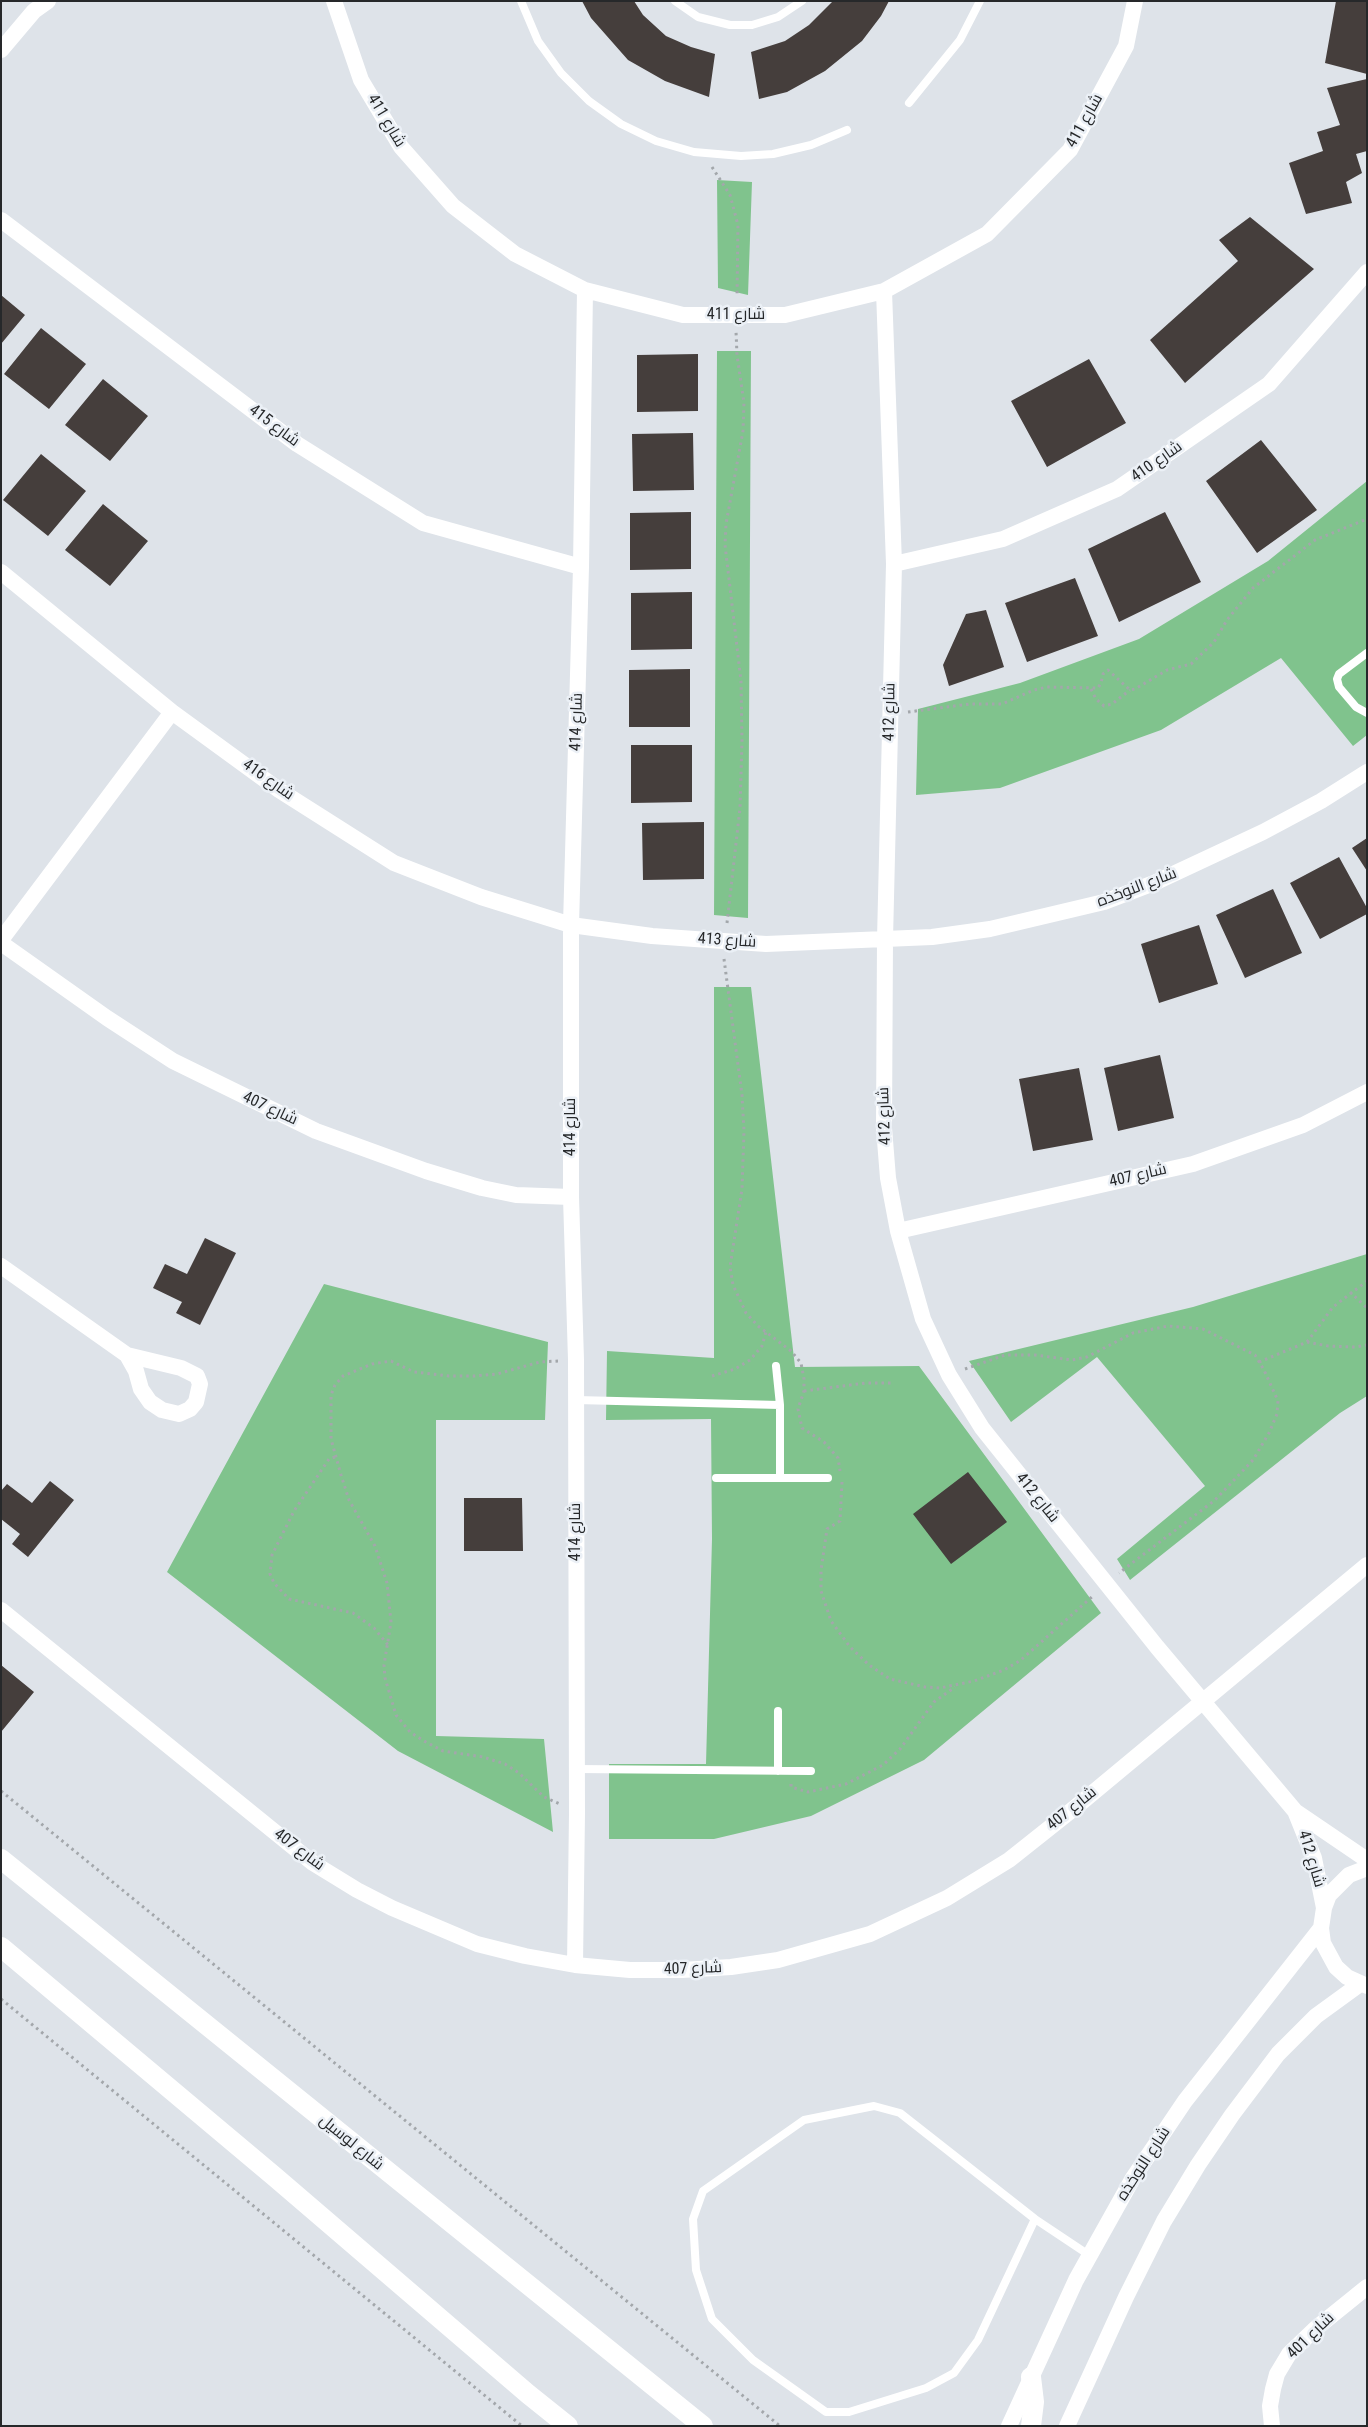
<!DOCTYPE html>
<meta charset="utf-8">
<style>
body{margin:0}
#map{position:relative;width:1368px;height:2427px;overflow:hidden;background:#dee3e9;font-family:"Roboto Condensed",sans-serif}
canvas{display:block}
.frame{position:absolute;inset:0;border:2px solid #26282a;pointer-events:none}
</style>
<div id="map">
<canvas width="1368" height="2427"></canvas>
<div class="frame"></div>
</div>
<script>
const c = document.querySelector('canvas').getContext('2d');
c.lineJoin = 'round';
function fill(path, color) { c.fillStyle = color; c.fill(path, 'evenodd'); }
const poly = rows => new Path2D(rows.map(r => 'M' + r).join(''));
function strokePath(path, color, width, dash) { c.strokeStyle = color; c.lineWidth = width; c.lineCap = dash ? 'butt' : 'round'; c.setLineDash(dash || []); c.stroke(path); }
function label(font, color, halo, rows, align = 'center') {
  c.font = font + ' "Roboto Condensed",Cairo,sans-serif'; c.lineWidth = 5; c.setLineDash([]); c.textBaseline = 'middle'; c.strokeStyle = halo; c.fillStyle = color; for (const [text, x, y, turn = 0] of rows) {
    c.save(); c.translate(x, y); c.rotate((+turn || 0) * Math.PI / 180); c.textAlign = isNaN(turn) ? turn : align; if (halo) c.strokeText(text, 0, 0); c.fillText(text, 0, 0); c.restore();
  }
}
const green = poly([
 [717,180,752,182,748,295,718,288],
 [717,351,751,351,748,918,714,915],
 [1367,481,1367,735,1353,746,1281,658,1161,730,1000,788,916,795,918,709,1020,683,1139,639,1268,561],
 [714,987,751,987,795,1367,919,1366,1101,1613,924,1760,811,1816,714,1839,609,1839,609,1764,706,1764,712,1539,711,1419,606,1420,607,1351,714,1358],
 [1367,1254,1367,1396,1340,1413,1130,1580,1117,1559,1205,1486,1097,1357,1011,1422,969,1361,1193,1307],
 [324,1284,548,1342,545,1420,436,1420,436,1736,544,1739,553,1832,398,1751,167,1572]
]);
const building = poly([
 [582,1,634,1,643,15,666,36,691,47,715,54,709,97,665,81,628,60,591,18],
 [833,1,889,1,881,16,862,41,825,71,787,92,759,99,751,52,785,41,809,25],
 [1336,1,1367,1,1367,74,1325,63],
 [1367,79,1367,151,1356,154,1362,173,1346,182,1352,203,1306,214,1289,163,1323,151,1317,132,1340,125,1327,88],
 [1250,217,1314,269,1185,383,1150,340,1238,261,1219,240],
 [1,295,25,315,1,344],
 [41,328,86,364,49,409,4,374],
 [698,354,698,411,637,412,637,355],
 [1089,359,1126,423,1047,467,1011,401],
 [103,379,148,416,110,461,65,425],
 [693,433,694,490,633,491,632,434],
 [1261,440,1317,510,1257,553,1206,481],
 [41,454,86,491,48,536,3,500],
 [103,504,148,541,110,586,65,550],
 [691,512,691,569,630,570,630,513],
 [1165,512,1201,582,1119,622,1088,549],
 [1075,578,1098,636,1027,662,1005,603],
 [692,592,692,649,631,650,631,593],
 [986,610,1004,667,949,686,943,665,966,614],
 [690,669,690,727,629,727,629,670],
 [631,745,692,745,692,802,631,803],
 [704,822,704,879,643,880,642,823],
 [1367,838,1367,871,1352,848],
 [1339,857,1367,908,1367,914,1320,939,1290,883],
 [1273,889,1302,953,1245,978,1216,915],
 [1199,925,1218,984,1159,1003,1141,944],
 [1160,1055,1174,1118,1118,1131,1104,1068],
 [1079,1068,1093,1140,1033,1151,1019,1079],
 [205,1238,236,1253,200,1325,176,1313,182,1302,153,1288,165,1264,187,1274],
 [968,1472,1007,1522,951,1564,913,1514],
 [50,1481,74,1500,28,1557,12,1544,20,1534,1,1519,1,1491,7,1484,32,1503],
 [464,1498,522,1498,523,1551,464,1551],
 [1,1665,34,1692,1,1732]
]);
const path = poly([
 [712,167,730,195,738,225,737,297],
 [1091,689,1096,699,1104,706,1112,704,1130,690],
 [908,712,970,704,1002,704,1034,690,1047,687,1098,688,1101,683,1103,674,1108,670,1130,690,1135,689,1167,670,1191,664,1214,642,1227,620,1253,588,1315,540,1367,519],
 [727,923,740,808,742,741,741,681,725,545,726,524,743,431,744,403,737,355,736,331],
 [724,959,742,1095,744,1131,742,1189,730,1267,733,1285,746,1313,758,1326,791,1351,801,1363,804,1379,804,1391,798,1409,802,1428,824,1442,838,1458,840,1471],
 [1350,1292,1367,1308],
 [1307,1342,1328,1346,1355,1347,1367,1345],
 [558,1361,540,1362,497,1374,474,1376,449,1376,414,1372,391,1361,372,1364,343,1376,335,1385,331,1395,331,1439,341,1475,349,1500,375,1546,387,1583,391,1622,384,1665,385,1678,396,1715,410,1732,424,1741,443,1751,483,1757,505,1764,519,1773,544,1797,560,1804],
 [1259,1362,1307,1342,1333,1307,1367,1281],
 [965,1369,1005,1355,1035,1355,1072,1360,1087,1357,1133,1333,1168,1326,1203,1329,1255,1355,1264,1370,1278,1401,1277,1414,1269,1433,1253,1460,1215,1500,1119,1573],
 [712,1376,735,1369,750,1360,762,1346,766,1332],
 [804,1391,866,1383,894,1383],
 [335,1457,329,1459,294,1511,272,1555,270,1574,274,1583,289,1599,353,1613,374,1628,388,1645],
 [842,1482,840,1521,827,1529,821,1570,821,1591,831,1621,850,1647,869,1665,890,1679,925,1687,940,1688,974,1681,1004,1670,1021,1660,1094,1595],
 [791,1784,791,1787,808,1792,846,1784,883,1765,900,1749,934,1702,955,1687],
 [1,1791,780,2426],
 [1,1999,522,2426]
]);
const service = poly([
 [521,1,538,41,561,73,589,101,621,124,656,141,694,152,741,156,773,154,811,145,847,130],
 [675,1,698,17,730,25,752,25,778,17,802,1],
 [909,103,960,40,980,1],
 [1367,653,1339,674,1337,679,1339,687,1356,707,1367,713],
 [776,1366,780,1405,780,1478],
 [576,1400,780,1405],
 [716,1478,828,1478],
 [576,1769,811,1771],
 [778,1771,778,1711],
 [1035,2219,978,2340,954,2373,926,2388,849,2412,826,2412,753,2360,712,2319,696,2270,693,2219,703,2191,804,2120,874,2106,900,2113,1035,2219,1089,2255]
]);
const minor = poly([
 [334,1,361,80,401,147,453,206,515,254,585,290,683,315,785,315,884,291,987,234,1070,150,1126,46,1135,1],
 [1,50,34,11,48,1],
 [1,220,297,444,423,523,581,567],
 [884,291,894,564,885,939,884,1128,888,1178,898,1231,923,1319,949,1375,982,1428,1157,1647,1295,1811,1367,1860],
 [894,564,1003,539,1117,489,1269,384,1367,272],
 [1,572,172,712,279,790,394,863,481,897,571,925,652,936,766,944,932,937,990,929,1104,902,1154,883,1263,832,1321,801,1367,772],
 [1,940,172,712],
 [1,943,107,1018,173,1061,316,1131,426,1171,482,1188,516,1195,571,1197],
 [898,1231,1193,1164,1303,1125,1367,1092],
 [1,1266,127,1355,136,1371,141,1389,150,1402,162,1410,179,1414,190,1409,196,1402,200,1384,197,1376,181,1368,127,1355],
 [1,1610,313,1863,357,1890,392,1908,477,1944,525,1956,575,1965,630,1970,682,1970,731,1967,778,1960,870,1934,947,1898,1009,1860,1077,1806,1367,1565],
 [1295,1811,1314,1858,1324,1908],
 [1367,1868,1349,1875,1329,1895,1324,1908,1321,1928,1323,1943,1336,1967,1347,1977,1367,1986],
 [575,1965,577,1813,576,1360,571,1197,571,925,581,567,585,290],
 [1009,2426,1076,2280,1133,2178,1185,2101,1321,1928],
 [1067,2426,1126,2297,1164,2221,1198,2165,1232,2115,1278,2054,1316,2016,1360,1984],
 [1272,2426,1270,2406,1273,2389,1277,2374,1289,2354,1315,2329,1367,2287]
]);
const tertiary = poly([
 [1,1859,703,2426],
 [1,1947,275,2177,528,2394,568,2426],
 [1031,2377,1034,2402,1031,2426]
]);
const streetNames = [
 ["شارع 411",386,121,59],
 ["شارع 411",1085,121,-61],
 ["شارع 411",736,315],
 ["شارع 415",274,426,37],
 ["شارع 410",1157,462,-35],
 ["شارع 412",890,712,-89],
 ["شارع 414",577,722,-88],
 ["شارع 416",268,780,35],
 ["شارع النوخذه",1137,888,-21],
 ["شارع 413",727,941,4],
 ["شارع 407",270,1109,25],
 ["شارع 412",885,1116,-92],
 ["شارع 414",571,1127,-90],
 ["شارع 407",1138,1176,-13],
 ["شارع 412",1037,1498,51],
 ["شارع 414",576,1532,-90],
 ["شارع 407",1072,1809,-39],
 ["شارع 407",299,1850,37],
 ["شارع 412",1311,1859,73],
 ["شارع 407",693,1969,-2],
 ["شارع لوسيل",351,2143,39],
 ["شارع النوخذه",1144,2164,-57],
 ["شارع 401",1311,2336,-44]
];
fill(green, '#80c38d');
fill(building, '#453e3c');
strokePath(path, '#a3a7ab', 3, [2.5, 4]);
strokePath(service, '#fff', 8);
strokePath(minor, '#fff', 16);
strokePath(tertiary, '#fff', 20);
label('16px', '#26282a', '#ebf0f6', streetNames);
</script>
